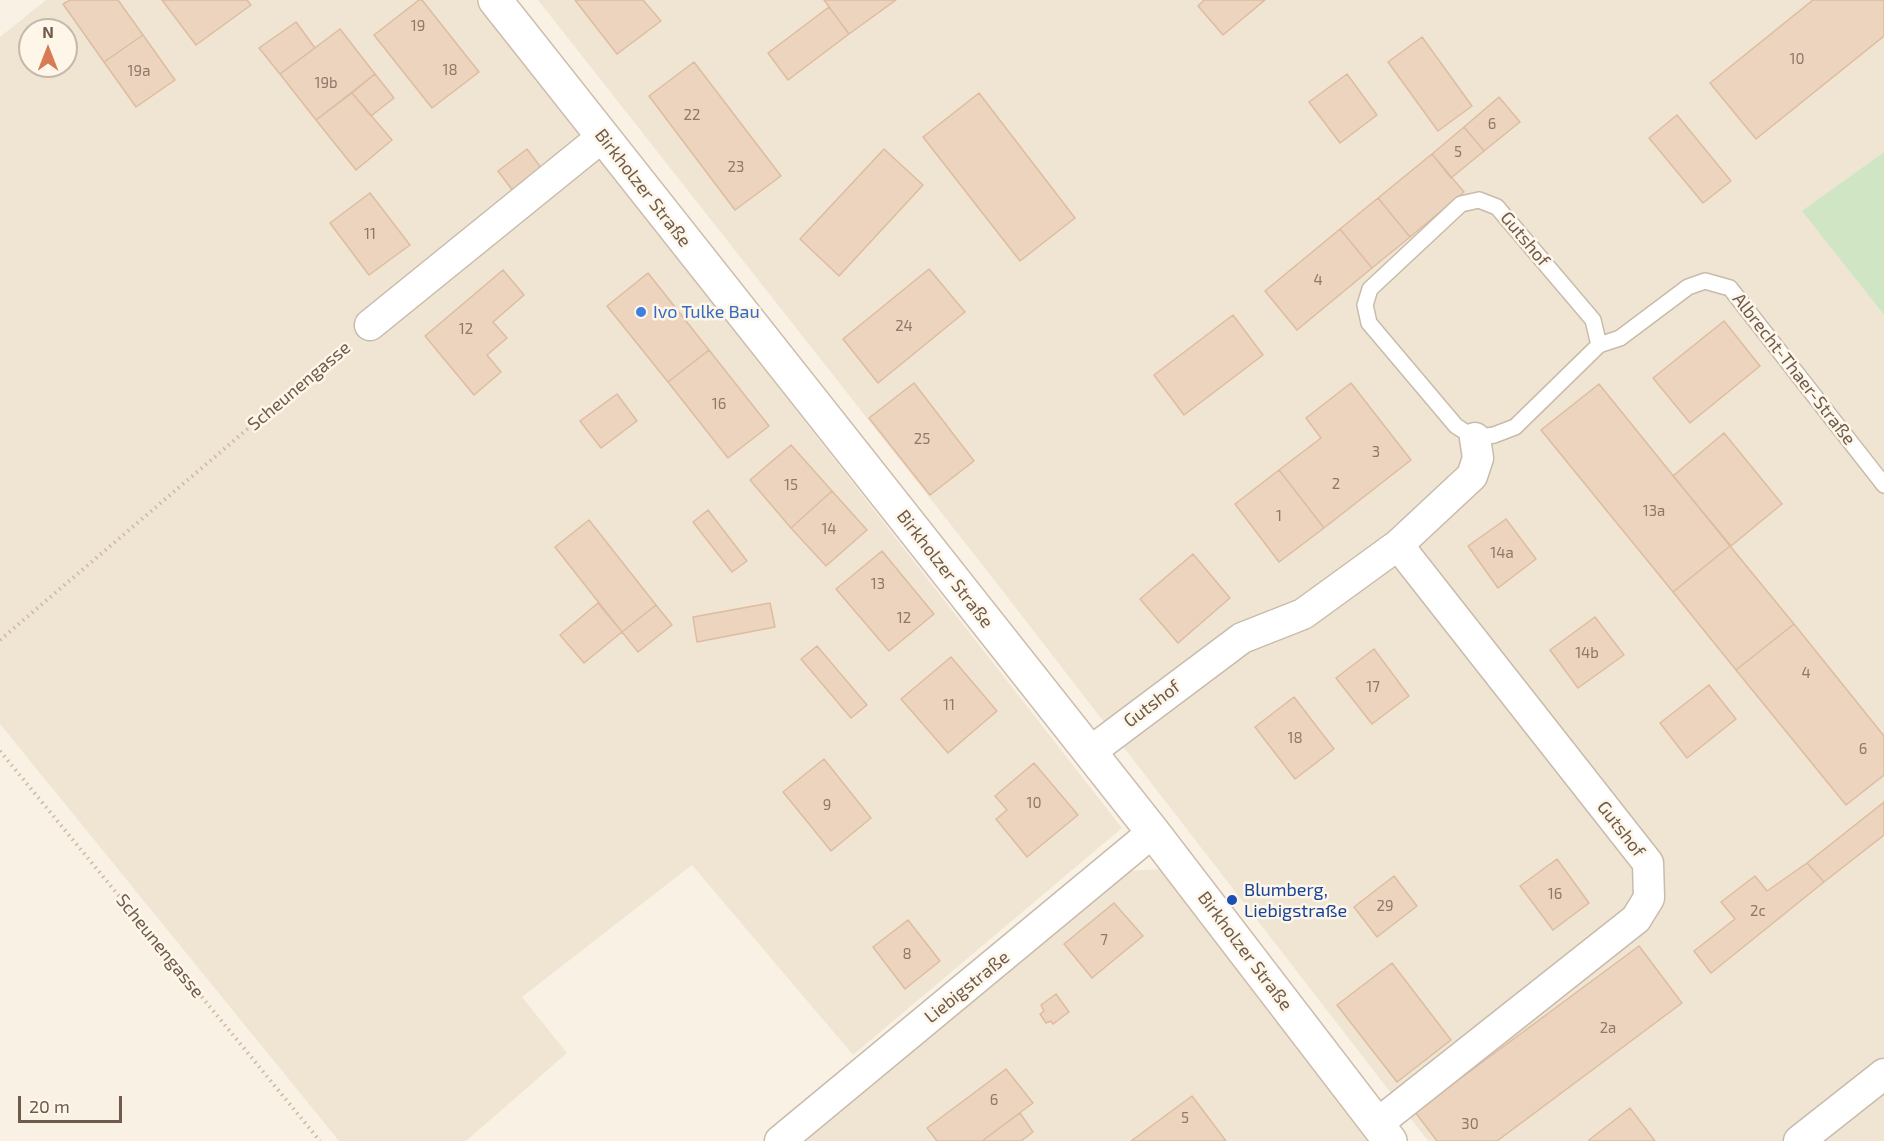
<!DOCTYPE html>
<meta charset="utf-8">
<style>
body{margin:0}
#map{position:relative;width:1884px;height:1141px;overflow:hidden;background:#f9f2e4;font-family:"Exo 2",sans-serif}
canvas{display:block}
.north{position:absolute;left:18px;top:18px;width:60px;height:60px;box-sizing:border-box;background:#fdf6e9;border:2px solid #c4b8aa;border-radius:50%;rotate:0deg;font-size:16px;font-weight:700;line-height:24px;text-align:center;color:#6f5b4c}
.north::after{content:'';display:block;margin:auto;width:21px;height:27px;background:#d77b55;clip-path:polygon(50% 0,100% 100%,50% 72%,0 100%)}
.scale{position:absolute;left:18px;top:1096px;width:104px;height:27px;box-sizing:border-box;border:3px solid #6f5b4c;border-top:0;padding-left:8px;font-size:18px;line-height:21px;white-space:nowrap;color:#6f5b4c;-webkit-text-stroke:4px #fdf6e9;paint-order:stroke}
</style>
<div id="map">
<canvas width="1884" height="1141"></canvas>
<div class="north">N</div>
<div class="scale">20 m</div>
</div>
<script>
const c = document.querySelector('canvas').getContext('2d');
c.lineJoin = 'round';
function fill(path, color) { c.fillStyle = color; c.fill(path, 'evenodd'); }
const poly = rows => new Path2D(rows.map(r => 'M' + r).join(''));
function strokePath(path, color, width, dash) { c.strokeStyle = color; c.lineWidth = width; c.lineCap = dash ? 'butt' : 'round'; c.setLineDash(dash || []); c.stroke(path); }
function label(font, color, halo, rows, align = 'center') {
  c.font = font + ' "Exo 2",sans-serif'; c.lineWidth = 5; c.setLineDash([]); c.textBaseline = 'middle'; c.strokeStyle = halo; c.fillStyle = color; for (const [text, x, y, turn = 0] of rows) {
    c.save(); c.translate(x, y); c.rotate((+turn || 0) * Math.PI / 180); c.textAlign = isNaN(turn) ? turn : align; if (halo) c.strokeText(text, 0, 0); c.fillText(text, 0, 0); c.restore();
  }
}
const residential = poly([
 [46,0,476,0,1122,828,853,1055,692,865,522,997,567,1053,466,1141,339,1141,0,724,0,37],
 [30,30,66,30,66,66,30,66],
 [538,0,1884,0,1884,152,1803,211,1884,315,1884,1141,1428,1141,988,572],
 [1161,869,1370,1141,804,1141,1126,871]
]);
const green = poly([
 [1884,152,1884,315,1802,211]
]);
const building = poly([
 [70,0,118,0,143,35,104,62,63,4,70,0],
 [162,0,247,0,251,5,196,45,162,0],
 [419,0,422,0,479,72,432,108,374,35,419,0],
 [575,0,643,0,661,21,617,54,575,0],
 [824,0,896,0,849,34,824,0],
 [1204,0,1265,0,1223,35,1198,6,1204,0],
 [1813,0,1884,0,1884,36,1756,139,1710,83,1813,0],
 [829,7,849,34,788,80,768,53,829,7],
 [296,22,315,48,280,74,259,48,296,22],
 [340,29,375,74,316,120,280,74,340,29],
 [143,35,175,80,136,107,104,62,143,35],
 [1422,37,1472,106,1438,131,1388,62,1422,37],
 [694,62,781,176,735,210,649,96,694,62],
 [375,74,394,98,371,116,352,93,375,74],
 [1347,74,1377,115,1340,143,1309,102,1347,74],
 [352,93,392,140,356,170,316,120,352,93],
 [979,93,1075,218,1020,261,923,137,979,93],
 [1499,97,1520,122,1484,151,1464,127,1499,97],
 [1677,115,1731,181,1703,203,1649,138,1677,115],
 [1464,127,1484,151,1451,178,1432,154,1464,127],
 [527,149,545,173,516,195,498,171,527,149],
 [884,149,923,185,839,276,800,239,884,149],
 [1432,154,1464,192,1410,237,1378,198,1432,154],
 [370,193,410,245,369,275,330,223,370,193],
 [1378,198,1410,237,1372,268,1340,229,1378,198],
 [1340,229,1372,268,1297,330,1265,291,1340,229],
 [929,269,965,312,878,383,843,339,929,269],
 [503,270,524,295,493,322,507,338,487,355,501,372,474,395,425,336,503,270],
 [648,273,709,350,668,382,607,306,648,273],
 [1233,315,1263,355,1184,415,1154,375,1233,315],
 [1724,321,1760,366,1690,423,1653,378,1724,321],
 [709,350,769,426,728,458,668,382,709,350],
 [914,383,974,461,930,495,869,418,914,383],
 [1351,383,1411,460,1324,528,1279,470,1321,438,1306,418,1351,383],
 [1599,384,1730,546,1673,592,1541,430,1599,384],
 [617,394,637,421,601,448,580,421,617,394],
 [1724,433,1782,504,1731,546,1673,476,1724,433],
 [791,445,832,491,791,528,750,480,791,445],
 [1279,470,1324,528,1279,562,1235,504,1279,470],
 [832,491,867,530,826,566,791,528,832,491],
 [708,510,747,561,732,572,693,522,708,510],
 [1506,519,1536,559,1498,588,1468,546,1506,519],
 [589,520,656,605,622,632,555,547,589,520],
 [1730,546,1794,624,1736,670,1673,592,1730,546],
 [882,551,934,614,889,651,836,589,882,551],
 [1193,554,1230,598,1178,643,1140,599,1193,554],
 [598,603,622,632,584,663,560,635,598,603],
 [770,603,775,627,697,642,693,617,770,603],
 [656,605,672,625,638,652,622,632,656,605],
 [1595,617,1624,655,1578,688,1550,650,1595,617],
 [1794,624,1884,736,1884,775,1846,805,1736,670,1794,624],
 [817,646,867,705,851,718,801,659,817,646],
 [1374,649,1409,696,1372,724,1336,678,1374,649],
 [951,657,997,711,948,753,901,699,951,657],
 [1709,685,1736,719,1687,758,1660,723,1709,685],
 [1294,697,1334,749,1295,779,1255,727,1294,697],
 [824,759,871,818,831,851,783,792,824,759],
 [1034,763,1078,815,1027,857,996,819,1007,810,995,796,1034,763],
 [1884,802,1884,835,1824,882,1807,863,1884,802],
 [1557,859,1589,903,1553,930,1520,886,1557,859],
 [1807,863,1824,882,1711,973,1694,951,1735,919,1721,902,1755,876,1767,891,1807,863],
 [1394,876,1417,906,1377,937,1354,907,1394,876],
 [1114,903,1143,936,1092,978,1064,944,1114,903],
 [908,920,940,961,905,989,873,947,908,920],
 [1639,946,1682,1003,1497,1141,1437,1141,1415,1112,1639,946],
 [1392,963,1451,1040,1397,1082,1337,1005,1392,963],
 [1056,994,1069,1012,1053,1024,1051,1021,1046,1023,1040,1014,1044,1011,1041,1005,1056,994],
 [1006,1069,1033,1103,982,1141,937,1141,927,1128,1006,1069],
 [1192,1096,1226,1141,1131,1141,1192,1096],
 [1630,1108,1655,1141,1589,1141,1589,1140,1630,1108],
 [1020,1113,1033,1132,1021,1141,982,1141,1020,1113]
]);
const path = poly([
 [0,640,346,345],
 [0,751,320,1141]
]);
const lane = poly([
 [1479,200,1497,207,1593,320,1599,345,1515,427,1494,435,1475,438,1456,426,1369,323,1365,305,1370,289,1461,204,1479,200],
 [1599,345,1620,338,1688,287,1705,281,1730,288,1884,485]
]);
const street = poly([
 [370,325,602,137],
 [1090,752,1242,638,1303,614,1398,545,1472,476,1478,458,1475,438],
 [1377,1124,1636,919,1649,898,1648,863,1398,545],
 [780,1141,1153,832],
 [1799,1141,1884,1074]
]);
const secondary = poly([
 [495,0,1153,832,1390,1141]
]);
const markers = [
 [641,312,6,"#3f7fe0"],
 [1232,900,6,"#1a4fb4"]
];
const numberNames = [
 ["19",418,26],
 ["10",1797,59],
 ["18",450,70],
 ["19a",139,71],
 ["19b",326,83],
 ["22",692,115],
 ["6",1492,124],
 ["5",1458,152],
 ["23",736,167],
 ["11",370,234],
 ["4",1318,280],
 ["24",904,326],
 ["12",466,329],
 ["16",719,404],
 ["25",922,439],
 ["3",1376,452],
 ["2",1336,484],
 ["15",791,485],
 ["13a",1654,511],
 ["1",1279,516],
 ["14",829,529],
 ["14a",1502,553],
 ["13",878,584],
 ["12",904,618],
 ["14b",1587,653],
 ["4",1806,673],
 ["17",1373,687],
 ["11",949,705],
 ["18",1295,738],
 ["6",1863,749],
 ["10",1034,803],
 ["9",827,805],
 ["16",1555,894],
 ["29",1385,906],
 ["2c",1758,911],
 ["7",1104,940],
 ["8",907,954],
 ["2a",1608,1028],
 ["6",994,1100],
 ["5",1185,1118],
 ["30",1470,1124]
];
const streetNames = [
 ["Birkholzer Straße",643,188,52],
 ["Gutshof",1525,239,50],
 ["Albrecht-Thaer-Straße",1794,369,52],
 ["Scheunengasse",299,386,-40],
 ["Birkholzer Straße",945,569,52],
 ["Gutshof",1152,704,-37],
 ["Gutshof",1621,829,52],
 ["Scheunengasse",160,946,51],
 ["Birkholzer Straße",1245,951,53],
 ["Liebigstraße",967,987,-39]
];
const shopNames = [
 ["Ivo Tulke Bau",653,312]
];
const transitNames = [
 ["Blumberg,",1244,890],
 ["Liebigstraße",1244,911]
];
fill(residential, '#f0e5d3');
fill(green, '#cfe5c4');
fill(building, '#ecd4be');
strokePath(building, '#ddbca0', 1.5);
strokePath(lane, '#c9bbab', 18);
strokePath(street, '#c9bbab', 33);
strokePath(secondary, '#cebdac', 36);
strokePath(path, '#d0b7a2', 4, [1.5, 4.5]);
strokePath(lane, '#fff', 15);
strokePath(street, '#fff', 30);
strokePath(secondary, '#fff', 33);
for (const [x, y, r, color] of markers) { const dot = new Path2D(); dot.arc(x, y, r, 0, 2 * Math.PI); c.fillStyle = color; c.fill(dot); strokePath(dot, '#fdf6e9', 2); }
label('15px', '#8e7968', null, numberNames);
label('18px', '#6f5b4c', '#fdf6e9', streetNames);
label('18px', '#366cbe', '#fdf6e9', shopNames, 'left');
label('18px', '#164399', '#fdf6e9', transitNames, 'left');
</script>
